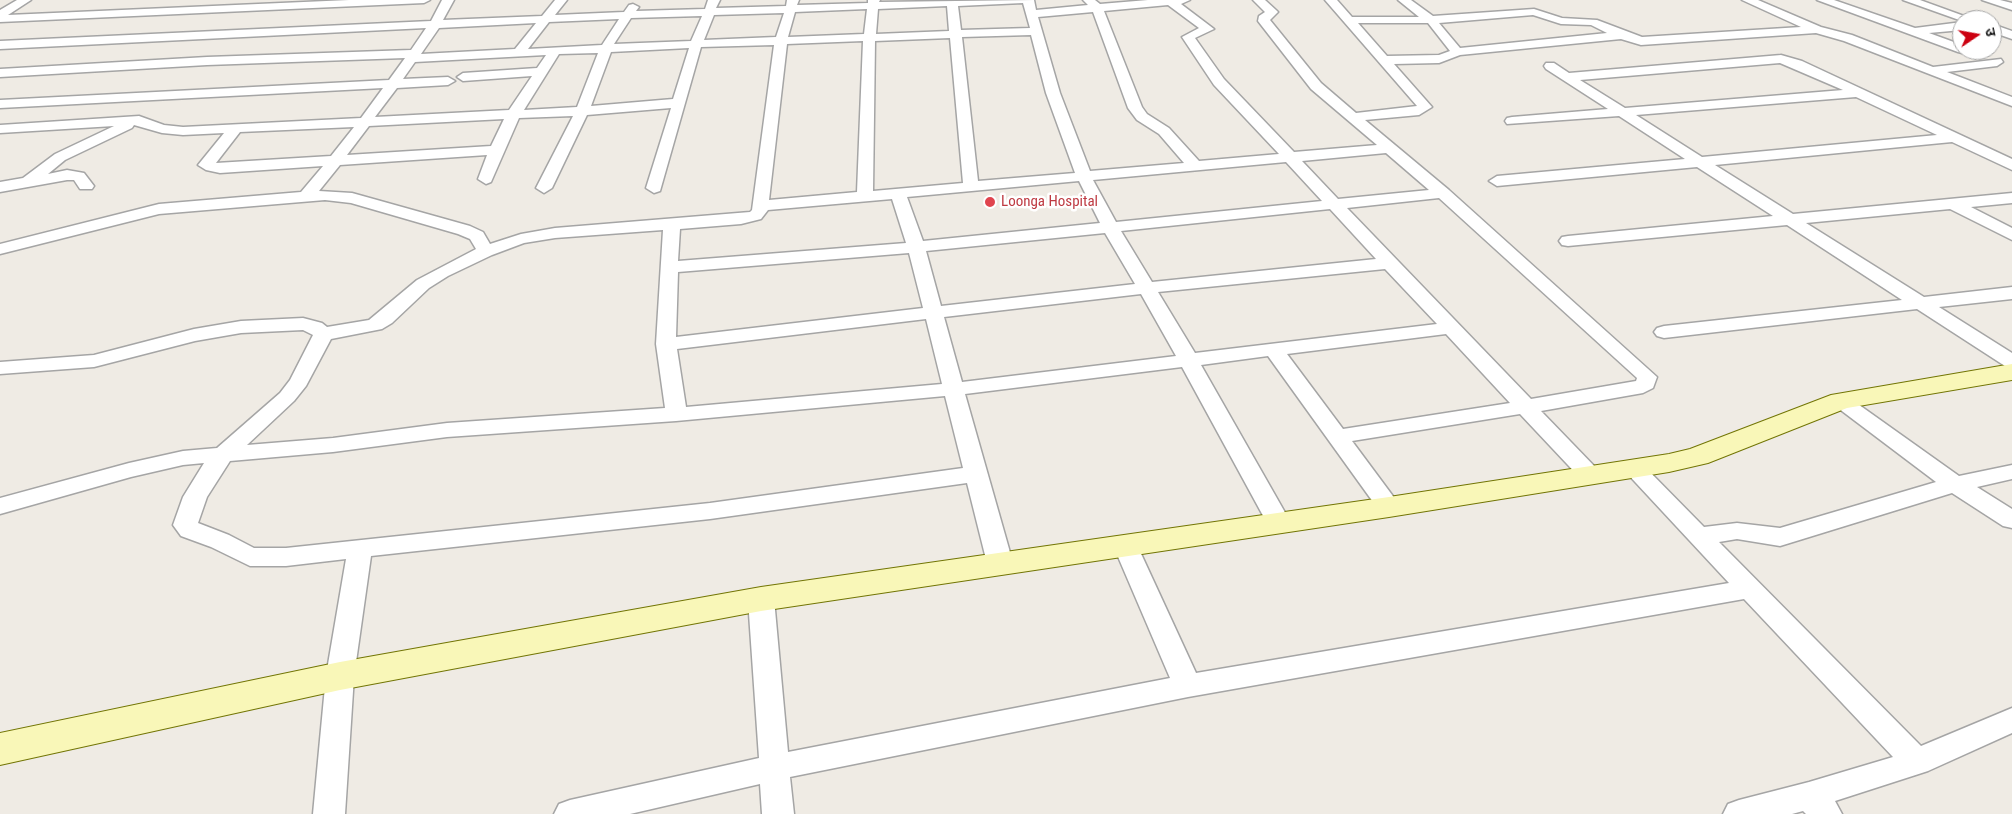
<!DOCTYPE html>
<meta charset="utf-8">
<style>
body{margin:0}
#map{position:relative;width:2012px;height:814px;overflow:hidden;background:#efebe4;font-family:"Roboto Condensed","Noto Sans Devanagari",sans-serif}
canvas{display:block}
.north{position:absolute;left:1952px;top:10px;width:50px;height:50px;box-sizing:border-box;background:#fff;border:1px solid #a5a5a5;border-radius:50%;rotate:78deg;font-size:14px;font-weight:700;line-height:20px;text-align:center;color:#1e1e1e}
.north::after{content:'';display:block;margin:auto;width:18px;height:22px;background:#cc0111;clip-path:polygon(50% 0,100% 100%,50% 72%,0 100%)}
</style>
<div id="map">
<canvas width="2012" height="814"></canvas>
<div class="north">उ</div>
</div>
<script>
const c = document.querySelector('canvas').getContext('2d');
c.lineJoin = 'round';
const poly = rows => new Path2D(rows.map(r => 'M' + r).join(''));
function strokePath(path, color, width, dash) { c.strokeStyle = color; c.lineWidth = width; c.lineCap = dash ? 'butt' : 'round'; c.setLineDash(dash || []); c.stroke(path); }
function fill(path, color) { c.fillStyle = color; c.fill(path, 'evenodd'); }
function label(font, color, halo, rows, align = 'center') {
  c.font = font + ' "Roboto Condensed",sans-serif'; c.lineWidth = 5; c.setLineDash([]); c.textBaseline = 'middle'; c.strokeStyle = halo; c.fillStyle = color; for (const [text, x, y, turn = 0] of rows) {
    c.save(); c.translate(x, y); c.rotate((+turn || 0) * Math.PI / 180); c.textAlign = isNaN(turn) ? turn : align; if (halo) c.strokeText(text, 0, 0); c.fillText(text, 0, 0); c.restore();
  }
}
const minor = poly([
 [17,0,31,0,8,15,349,0,430,0,424,3,0,22,0,10,17,0],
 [442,0,454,0,443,20,542,16,555,0,567,0,555,15,624,12,629,5,633,4,639,7,636,11,705,9,708,0,720,0,716,8,786,6,787,0,799,0,797,5,868,3,868,0,880,0,879,2,1034,0,1036,10,1088,5,1083,0,1095,0,1100,4,1148,0,1190,0,1181,4,1214,29,1195,38,1224,79,1294,152,1377,145,1311,89,1258,21,1259,16,1265,12,1253,0,1265,0,1276,10,1278,12,1270,20,1321,83,1356,113,1417,106,1325,0,1337,0,1352,17,1419,17,1398,0,1411,0,1433,16,1534,9,1562,18,1597,20,1642,37,1801,27,1742,0,1758,0,1821,27,1852,35,1933,67,2001,59,2003,62,1997,66,1947,72,2012,97,2012,106,1844,41,1816,33,1641,45,1621,39,1460,55,1439,63,1394,64,1432,107,1419,115,1365,120,1449,190,1657,377,1653,388,1643,393,1541,411,1599,471,1602,476,1599,481,1591,483,1583,481,1520,414,1352,441,1401,507,1397,513,1389,515,1381,513,1268,356,1201,365,1291,523,1288,529,1279,531,1270,529,1267,523,1182,367,965,394,1013,563,1009,569,1000,572,991,569,987,563,967,483,710,519,371,556,354,676,345,814,313,814,326,676,346,559,286,566,250,566,211,547,181,536,173,525,183,497,204,463,183,465,131,477,0,514,0,498,129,463,183,451,217,448,280,393,290,380,313,335,303,330,241,333,195,341,94,367,0,374,0,362,94,355,194,329,241,321,303,318,322,323,327,327,369,320,417,280,476,249,470,239,458,234,351,203,325,200,159,214,0,254,0,244,159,204,301,192,323,166,220,173,206,170,198,165,224,133,183,135,162,133,134,125,132,128,65,160,48,174,67,170,84,173,94,186,92,189,80,189,74,180,67,180,0,192,0,182,23,178,55,154,114,126,0,133,0,125,139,116,164,125,183,127,361,118,383,88,0,108,0,100,389,80,405,58,207,65,0,77,0,69,207,57,411,50,426,28,0,49,0,41,431,21,442,0],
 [1023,3,1030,28,961,30,958,6,1023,3],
 [1168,5,1199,28,1182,37,1214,85,1279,154,1199,161,1169,128,1147,114,1142,107,1104,11,1168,5],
 [947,6,949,31,876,34,878,9,947,6],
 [867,9,864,34,788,37,795,12,867,9],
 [1093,12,1128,108,1137,120,1159,134,1184,163,1090,171,1060,93,1038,17,1093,12],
 [784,13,776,37,704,40,714,15,784,13],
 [1533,15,1561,24,1591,25,1607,33,1460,48,1439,23,1533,15],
 [702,16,691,41,614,44,631,18,702,16],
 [619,19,602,45,528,49,549,22,619,19],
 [536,23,515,49,421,54,439,28,536,23],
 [1358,23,1428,23,1450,51,1439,55,1387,56,1358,23],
 [1031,35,1046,93,1075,173,978,181,962,37,1031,35],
 [950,38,963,183,873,191,875,41,950,38],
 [863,41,857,192,769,200,787,44,863,41],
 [774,45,752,210,750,212,555,228,521,234,490,244,483,232,470,226,352,193,319,191,340,165,487,155,478,179,486,184,491,182,519,118,573,116,536,188,544,193,552,188,587,115,671,108,646,188,654,193,660,191,701,47,774,45],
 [689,48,673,99,591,106,611,52,689,48],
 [598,53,577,107,524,110,559,54,598,53],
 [546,55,537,68,463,73,457,77,463,81,532,76,509,110,375,117,397,88,448,85,455,81,448,77,403,79,415,62,546,55],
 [504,119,491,146,347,155,369,126,504,119],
 [354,127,331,156,216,163,240,132,354,127],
 [1386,153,1429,190,1338,199,1302,161,1386,153],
 [1286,162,1322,201,1116,222,1093,180,1286,162],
 [1079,181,1100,223,923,241,907,197,1079,181],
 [1439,198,1637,378,1636,381,1531,399,1347,208,1439,198],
 [892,199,906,243,678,261,680,229,741,224,761,219,768,210,892,199],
 [1330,209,1376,259,1152,282,1121,231,1330,209],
 [663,230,656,344,665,408,447,423,333,438,247,445,294,401,306,386,331,339,382,329,392,323,429,288,448,276,492,255,524,243,555,238,663,230],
 [1105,233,1135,284,941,306,926,251,1105,233],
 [909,253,923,308,676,337,678,272,909,253],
 [1385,269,1437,324,1195,353,1158,292,1385,269],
 [1141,294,1176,356,962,382,944,317,1141,294],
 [926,319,942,384,686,407,677,349,926,319],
 [1446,334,1510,403,1343,429,1287,354,1446,334],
 [945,396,963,468,710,503,286,548,254,548,229,535,198,523,207,497,230,461,333,452,447,437,676,421,945,396],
 [1817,0,1834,0,1915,28,1962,22,1962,30,1929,33,1962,45,1962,50,1967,50,1962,53,1958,52,1817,0],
 [1903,0,1920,0,1975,20,1962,21,1903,0],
 [1982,0,2000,0,2012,3,2012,10,1982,0],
 [1992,24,2012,31,2012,39,1992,32,1992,24],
 [1781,55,1802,61,2012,159,2012,170,1952,142,1715,165,1793,214,2012,193,2012,203,1971,207,2012,228,2012,240,1950,209,1806,223,1924,297,2012,287,2012,299,1939,307,2012,353,2012,368,2005,366,1917,309,1664,338,1657,336,1654,332,1657,328,1664,326,1902,300,1787,225,1568,246,1562,245,1559,241,1562,237,1568,236,1773,216,1697,167,1497,186,1489,181,1497,176,1685,159,1619,116,1507,124,1505,121,1507,118,1512,117,1608,109,1546,69,1544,66,1546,63,1554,63,1569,73,1781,55],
 [1780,63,1843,90,1625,108,1580,80,1780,63],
 [1856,97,1937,135,1702,157,1636,115,1856,97],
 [1841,395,1848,397,1959,476,2012,465,2012,479,1977,487,2012,509,2012,528,2003,526,1952,493,1780,546,1737,539,1719,542,1921,746,2012,708,2012,733,1928,771,1835,801,1842,814,1806,814,1803,811,1792,814,1723,814,1728,804,1739,800,1809,782,1893,757,1744,599,1188,697,790,777,794,814,762,814,760,784,630,814,554,814,559,804,570,800,759,758,748,599,752,592,761,589,770,592,774,599,788,752,1170,678,1113,545,1116,539,1125,536,1134,539,1137,545,1196,673,1729,583,1623,469,1626,464,1634,462,1642,464,1704,527,1737,523,1780,528,1936,482,1834,405,1830,401,1834,397,1841,395]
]);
const secondary = poly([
 [2012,364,2012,380,1847,408,1708,463,1669,472,1389,517,761,611,340,690,0,765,0,733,340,662,761,587,1389,497,1669,454,1690,449,1831,395,2012,364]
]);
const markers = [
 [990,202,6,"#e0444e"]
];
const farHealthnames = [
 ["Loonga Hospital",1001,202]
];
strokePath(minor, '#a5a5a5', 3);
strokePath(secondary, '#727505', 2);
fill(minor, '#fff');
fill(secondary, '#f9f7b8');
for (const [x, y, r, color] of markers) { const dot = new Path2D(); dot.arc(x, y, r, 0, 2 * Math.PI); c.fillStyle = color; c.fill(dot); strokePath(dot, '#fff', 2); }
label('15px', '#be3a42', '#fff', farHealthnames, 'left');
</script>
